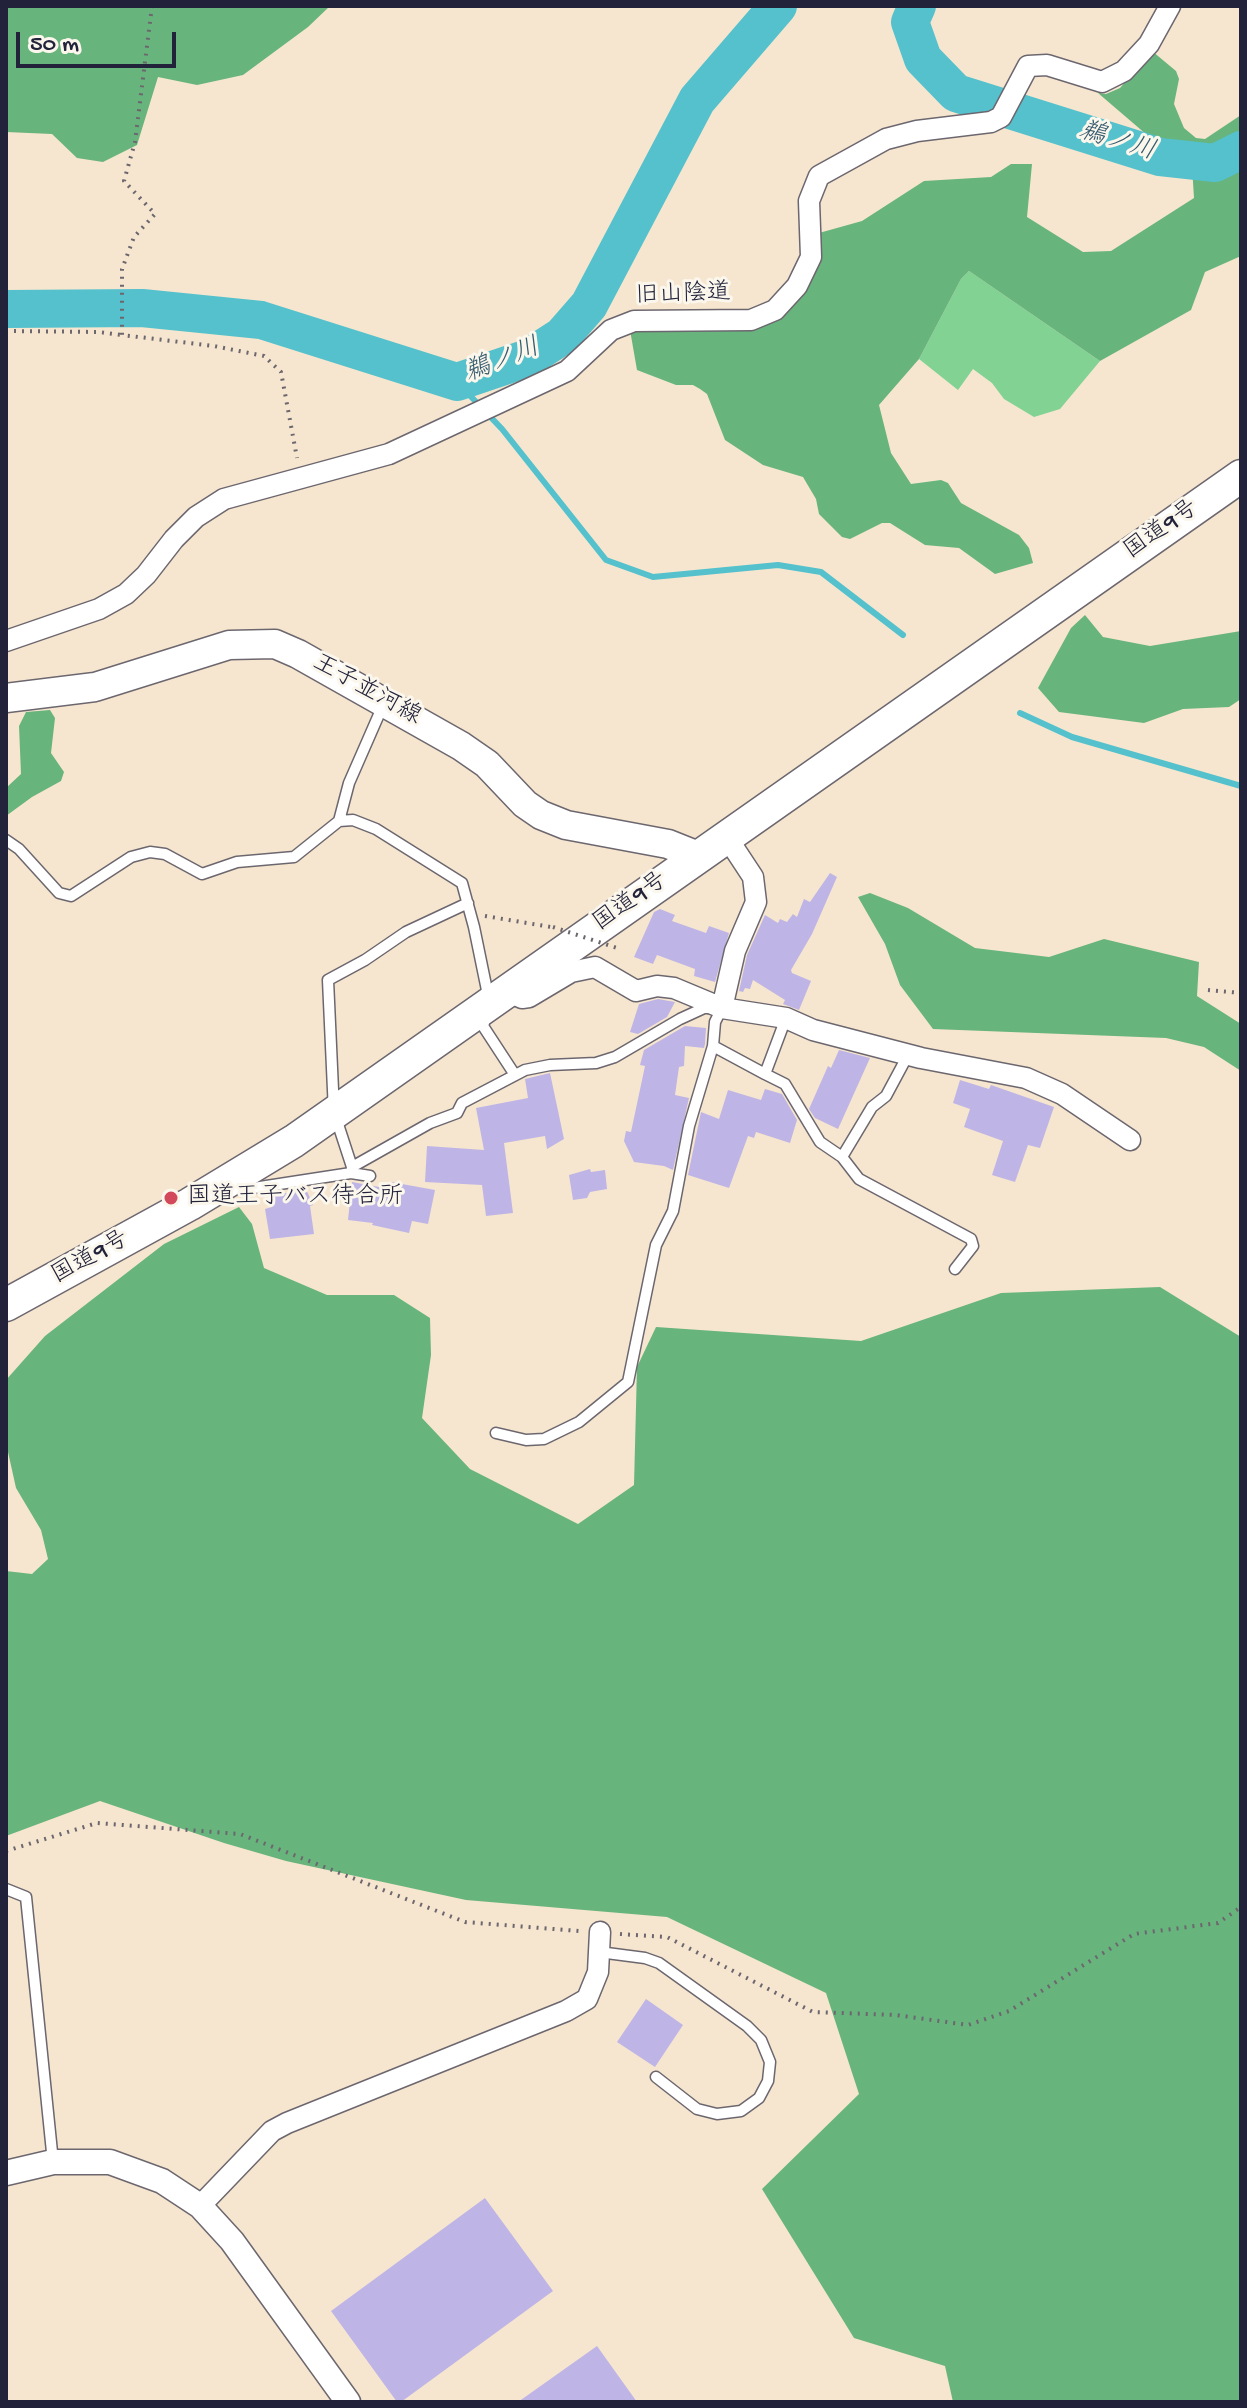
<!DOCTYPE html>
<meta charset="utf-8">
<style>
body{margin:0}
#map{position:relative;width:1247px;height:2408px;overflow:hidden;background:#f6e6cf;font-family:"Gochi Hand",sans-serif}
canvas{display:block}
.frame{position:absolute;inset:0;border:8px solid #22223b;pointer-events:none}
.scale{position:absolute;left:16px;top:32px;width:160px;height:36px;box-sizing:border-box;border:4px solid #22223b;border-top:0;padding-left:10px;font-size:24px;line-height:28px;white-space:nowrap;color:#22223b;-webkit-text-stroke:6px #fbf7ec;paint-order:stroke}
</style>
<div id="map">
<canvas width="1247" height="2408"></canvas>
<div class="frame"></div>
<div class="scale">50 m</div>
</div>
<script>
const c = document.querySelector('canvas').getContext('2d');
c.lineJoin = 'round';
function fill(path, color) { c.fillStyle = color; c.fill(path, 'evenodd'); }
const poly = rows => new Path2D(rows.map(r => 'M' + r).join(''));
function strokePath(path, color, width, dash) { c.strokeStyle = color; c.lineWidth = width; c.lineCap = dash ? 'butt' : 'round'; c.setLineDash(dash || []); c.stroke(path); }
function label(font, color, halo, rows, align = 'center') {
  c.font = font + ' "Gochi Hand","Klee One",sans-serif'; c.lineWidth = 6; c.setLineDash([]); c.textBaseline = 'middle'; c.strokeStyle = halo; c.fillStyle = color; for (const [text, x, y, turn = 0] of rows) {
    c.save(); c.translate(x, y); c.rotate((+turn || 0) * Math.PI / 180); c.textAlign = isNaN(turn) ? turn : align; if (halo) c.strokeText(text, 0, 0); c.fillText(text, 0, 0); c.restore();
  }
}
const green = poly([
 [969,271,1100,361,1060,409,1034,417,1004,399,992,383,973,369,958,390,919,359,961,279]
]);
const forest = poly([
 [6,6,330,6,308,27,243,75,197,85,158,77,137,145,103,162,77,158,52,134,6,132],
 [1152,51,1176,71,1179,79,1174,104,1184,128,1196,138,1205,139,1241,115,1241,256,1205,272,1191,310,1100,361,969,271,961,279,919,359,879,405,891,453,911,484,941,480,948,483,961,503,1019,535,1029,548,1033,563,995,574,959,548,925,545,890,523,882,523,850,539,842,537,819,514,816,499,803,477,763,465,725,440,707,394,700,389,693,385,676,385,637,370,630,330,757,329,787,312,812,279,819,233,862,221,924,181,991,177,1011,164,1032,164,1027,217,1083,252,1111,251,1194,198,1191,150,1147,135,1098,93,1106,94,1120,88],
 [1085,615,1103,637,1150,646,1241,631,1241,699,1229,707,1183,709,1144,723,1059,712,1038,688,1071,628],
 [50,710,55,718,51,753,64,772,61,781,32,797,6,816,6,788,21,774,19,726,26,712],
 [870,893,908,908,975,948,1049,957,1104,939,1199,962,1197,996,1241,1024,1241,1071,1204,1047,1166,1038,933,1029,900,985,885,944,858,897],
 [239,1207,252,1224,264,1268,327,1295,394,1295,430,1318,431,1355,422,1418,470,1469,578,1524,634,1485,637,1367,656,1327,861,1341,1001,1293,1160,1287,1241,1337,1241,2402,953,2402,945,2366,854,2338,762,2189,859,2094,826,1993,667,1917,466,1900,286,1861,224,1843,100,1801,6,1836,6,1571,32,1574,48,1559,41,1530,16,1488,6,1443,6,1380,45,1336,164,1244]
]);
const stream = poly([
 [457,382,502,429,606,560,653,577,778,565,821,572,903,635],
 [1020,713,1072,737,1241,786]
]);
const river = poly([
 [917,6,910,22,923,59,956,93,1160,157,1215,163,1241,150],
 [6,309,142,308,261,320,457,382,528,358,562,336,589,305,697,100,778,6]
]);
const building = poly([
 [830,873,837,877,812,934,791,970,792,973,811,981,799,1010,783,1004,785,1000,753,980,750,989,745,988,743,992,739,991,747,955,765,915,778,923,780,919,787,922,793,914,797,917,804,899,810,902],
 [660,909,675,915,672,921,706,933,709,926,729,933,715,982,694,976,695,969,657,955,653,964,634,957,654,912],
 [658,999,675,1002,667,1017,638,1034,630,1032,639,1004],
 [685,1026,706,1028,705,1044,704,1048,685,1046,684,1066,679,1067,675,1095,689,1098,673,1170,664,1166,634,1162,624,1141,626,1131,631,1132,645,1066,640,1065,644,1050],
 [839,1050,870,1058,838,1129,815,1118,809,1109,828,1066,831,1068],
 [550,1073,564,1139,547,1149,545,1136,504,1143,513,1213,486,1216,482,1185,425,1182,427,1146,484,1150,476,1108,528,1098,525,1079],
 [960,1080,989,1089,991,1085,1054,1107,1040,1148,1028,1145,1015,1182,992,1175,1003,1141,964,1127,970,1109,953,1103],
 [765,1089,782,1094,797,1120,790,1143,756,1132,754,1138,748,1136,729,1188,688,1175,701,1112,719,1119,728,1090,761,1100],
 [590,1169,591,1172,605,1170,607,1189,590,1192,587,1198,573,1200,569,1175],
 [352,1182,390,1189,391,1182,435,1190,428,1224,412,1221,409,1233,372,1225,373,1223,348,1220],
 [306,1189,313,1205,310,1206,314,1234,270,1239,265,1209,272,1207,271,1196],
 [646,1999,683,2025,655,2067,617,2042],
 [485,2198,553,2291,401,2402,397,2402,331,2311],
 [597,2346,637,2402,518,2402]
]);
const path = poly([
 [152,6,135,142,124,181,155,214,134,237,122,269,122,335,214,346,264,356,281,372,297,458],
 [6,331,99,332,122,335],
 [485,916,551,927],
 [1208,990,1241,993],
 [6,1851,97,1823,240,1834,465,1922,579,1931],
 [620,1934,667,1937,813,2012,896,2015,968,2025,1009,2011,1134,1934,1218,1923,1241,1907]
]);
const service = poly([
 [339,821,349,783,384,703],
 [6,840,19,849,59,893,71,896,131,857,150,852,165,854,202,874,237,862,294,857,339,821,353,820,376,829,462,883,474,927,489,1000],
 [486,1016,483,1026,515,1075],
 [713,1046,765,1074,786,1018],
 [765,1074,785,1084,820,1142,842,1157,872,1107,886,1096,908,1055],
 [842,1157,859,1179,971,1239,973,1246,955,1269],
 [352,1167,334,1112,328,980,365,960,406,932,468,903],
 [351,1173,370,1176],
 [236,1187,247,1189,351,1173,352,1167,430,1123,457,1113,462,1103,525,1070,550,1065,596,1063,615,1057,680,1019,704,1008,722,1008,715,1022,713,1046,689,1126,673,1211,656,1245,628,1382,579,1422,544,1439,526,1440,496,1433],
 [6,1889,26,1897,53,2162],
 [599,1952,645,1958,659,1963,747,2026,761,2040,770,2062,768,2081,759,2098,741,2111,717,2114,697,2109,656,2077]
]);
const minor = poly([
 [6,641,99,609,126,594,146,575,174,539,196,517,224,499,389,454,567,371,611,330,634,321,751,320,775,310,797,286,811,257,809,201,819,176,886,139,917,131,991,122,1001,117,1028,66,1047,65,1102,82,1124,71,1149,44,1170,6],
 [505,990,522,998,529,997,571,972,595,967,636,991,657,986,674,988,722,1008,786,1018,813,1030,921,1058,1026,1078,1062,1094,1130,1140],
 [722,1008,735,951,756,902,753,877,726,836],
 [200,2206,272,2131,287,2123,566,2011,587,1999,598,1972,600,1932]
]);
const tertiary = poly([
 [6,2173,53,2162,110,2162,162,2181,200,2206,232,2241,348,2402]
]);
const secondary = poly([
 [6,698,95,687,229,645,275,644,298,654,461,746,487,764,525,804,541,815,566,825,668,844,698,856]
]);
const trunk = poly([
 [6,1305,190,1204,294,1141,1241,476]
]);
const pathBridge = poly([
 [553,927,617,948]
]);
const markers = [
 [171,1198,8,"#d1495b"]
];
const streetNames = [
 ["旧山陰道",683,296,-2],
 ["国道9号",1162,531,-35],
 ["王子並河線",366,691,29],
 ["国道9号",631,903,-35],
 ["国道9号",91,1259,-29]
];
const poiNames = [
 ["国道王子バス待合所",187,1198]
];
const waterNames = [
 ["鵜ノ川",1117,143,17],
 ["鵜ノ川",503,362,-21]
];
fill(green, '#81d293');
fill(forest, '#68b47d');
strokePath(stream, '#54c1cc', 6);
strokePath(river, '#54c1cc', 38);
fill(building, '#beb5e6');
strokePath(service, '#6c676f', 13);
strokePath(minor, '#6c676f', 23);
strokePath(tertiary, '#6c676f', 27);
strokePath(secondary, '#6c676f', 31);
strokePath(trunk, '#6c676f', 35);
strokePath(path, '#6c676f', 4, [2, 6]);
strokePath(service, '#fff', 10);
strokePath(minor, '#fff', 20);
strokePath(tertiary, '#fff', 24);
strokePath(secondary, '#fff', 28);
strokePath(trunk, '#fff', 32);
strokePath(pathBridge, '#6c676f', 4, [2, 6]);
for (const [x, y, r, color] of markers) { const dot = new Path2D(); dot.arc(x, y, r, 0, 2 * Math.PI); c.fillStyle = color; c.fill(dot); strokePath(dot, '#fbf7ec', 3); }
label('24px', '#22223b', '#fbf7ec', streetNames);
label('24px', '#22223b', '#fbf7ec', poiNames, 'left');
label('italic 26px', '#345a6e', '#fbf7ec', waterNames);
</script>
